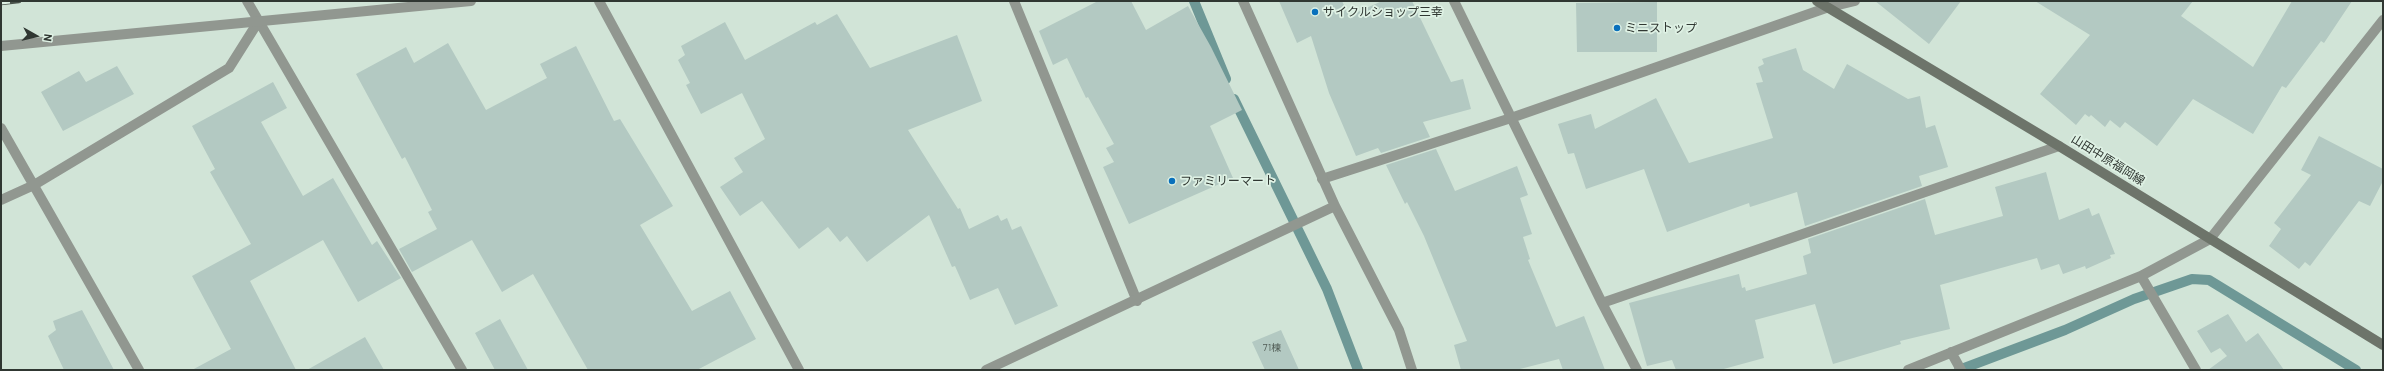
<!DOCTYPE html>
<meta charset="utf-8">
<style>
body{margin:0}
#map{position:relative;width:2384px;height:371px;overflow:hidden;background:#d1e4d7;font-family:Barlow,sans-serif}
canvas{display:block}
.frame{position:absolute;inset:0;border:2px solid #303732;pointer-events:none}
.north{position:absolute;left:16px;top:16px;width:40px;height:40px;-webkit-text-stroke:3px #def1e4;paint-order:stroke;rotate:98deg;font-size:11px;font-weight:700;line-height:16px;text-align:center;color:#303732}
.north::after{content:'';display:block;margin:auto;width:14px;height:18px;background:#303732;clip-path:polygon(50% 0,100% 100%,50% 72%,0 100%)}
</style>
<div id="map">
<canvas width="2384" height="371"></canvas>
<div class="frame"></div>
<div class="north">N</div>
</div>
<script>
const c = document.querySelector('canvas').getContext('2d');
c.lineJoin = 'round';
const poly = rows => new Path2D(rows.map(r => 'M' + r).join(''));
function strokePath(path, color, width, dash) { c.strokeStyle = color; c.lineWidth = width; c.lineCap = dash ? 'butt' : 'round'; c.setLineDash(dash || []); c.stroke(path); }
function fill(path, color) { c.fillStyle = color; c.fill(path, 'evenodd'); }
function label(font, color, halo, rows, align = 'center') {
  c.font = font + ' Barlow,"Noto Sans JP",sans-serif'; c.lineWidth = 3.5; c.setLineDash([]); c.textBaseline = 'middle'; c.strokeStyle = halo; c.fillStyle = color; for (const [text, x, y, turn = 0] of rows) {
    c.save(); c.translate(x, y); c.rotate((+turn || 0) * Math.PI / 180); c.textAlign = isNaN(turn) ? turn : align; if (halo) c.strokeText(text, 0, 0); c.fillText(text, 0, 0); c.restore();
  }
}
const stream = poly([
 [1194,1,1226,79],
 [1234,99,1327,289,1358,370],
 [1959,370,2065,330,2134,299,2192,279,2209,280,2356,370]
]);
const building = poly([
 [1098,1,1131,1,1146,30,1188,6,1211,47,1242,110,1210,126,1233,178,1129,224,1103,167,1114,162,1106,148,1114,144,1088,97,1086,98,1067,58,1053,65,1039,31],
 [1279,1,1342,1,1349,16,1382,1,1412,1,1451,82,1463,79,1471,109,1423,122,1430,137,1381,153,1378,148,1356,156,1329,93,1311,36,1297,43],
 [1875,1,1961,1,1929,44],
 [2035,1,2193,1,2181,16,2253,67,2292,1,2352,1,2324,43,2321,41,2286,88,2282,86,2253,134,2193,99,2157,146,2125,122,2120,128,2110,120,2105,127,2091,115,2089,117,2085,114,2076,125,2040,94,2090,35],
 [1657,2,1657,52,1577,52,1576,3],
 [837,14,870,68,957,35,982,101,908,130,958,209,960,208,969,229,998,215,1001,221,1007,218,1012,230,1021,226,1058,306,1015,325,998,288,970,300,955,266,952,267,929,215,867,262,847,236,840,242,828,227,799,249,762,201,740,216,720,187,743,172,734,158,765,139,742,93,701,114,686,85,690,83,678,60,685,55,681,46,725,22,745,60,815,22,817,25],
 [448,43,486,110,547,78,540,64,576,46,614,121,620,119,673,206,640,225,692,311,730,291,756,339,697,370,588,370,533,274,502,292,472,240,412,272,399,249,437,229,428,212,432,210,405,157,402,159,356,74,406,47,414,63],
 [1796,48,1803,70,1834,89,1847,64,1908,99,1920,96,1926,128,1935,125,1948,167,1919,176,1922,186,1805,226,1797,192,1750,207,1749,203,1667,232,1644,169,1586,189,1574,153,1568,154,1558,124,1591,114,1595,129,1656,98,1689,163,1773,138,1756,83,1763,82,1758,67,1764,64,1762,59],
 [117,66,134,94,63,131,41,92,79,71,86,82],
 [273,82,287,108,261,122,303,196,333,178,372,245,377,241,401,278,358,302,323,240,250,281,296,370,192,370,231,349,192,276,251,244,210,172,215,169,192,126],
 [2319,136,2383,169,2383,181,2370,206,2359,201,2310,266,2305,262,2299,269,2269,246,2281,229,2274,223,2311,175,2301,170],
 [1436,149,1455,191,1517,166,1528,195,1520,198,1532,234,1523,237,1530,259,1528,260,1556,327,1584,316,1605,370,1563,370,1559,359,1516,370,1461,370,1454,345,1467,341,1424,236,1407,202,1405,204,1386,165],
 [2046,172,2059,220,2089,208,2092,216,2099,213,2115,254,2110,255,2111,258,2086,269,2085,266,2063,274,2059,264,2041,270,2037,258,1940,285,1950,329,1900,341,1901,344,1833,364,1815,304,1755,320,1764,358,1720,370,1676,370,1672,360,1647,366,1629,303,1739,274,1742,288,1745,287,1746,291,1807,274,1803,256,1811,253,1808,239,1925,199,1935,235,2003,216,1995,187],
 [82,310,114,370,64,370,48,336,56,330,53,321],
 [2228,314,2246,342,2258,333,2284,370,2208,370,2227,356,2220,348,2211,353,2197,331],
 [500,319,528,370,495,370,475,333],
 [1281,330,1299,370,1265,370,1252,342],
 [365,337,384,370,307,370]
]);
const minor = poly([
 [247,1,462,370],
 [599,1,799,370],
 [1014,1,1137,301],
 [1454,1,1602,303,1637,370],
 [1,128,139,370],
 [1322,179,1511,118,1826,8,1855,1],
 [1,200,34,185,229,68,258,22],
 [2141,276,2196,370],
 [1602,303,2059,146],
 [1951,352,1961,370],
 [1908,370,2141,276,2210,239,2383,20]
]);
const tertiary = poly([
 [1243,1,1335,206,1399,330,1412,370],
 [1,46,471,1],
 [986,370,1335,206]
]);
const secondary = poly([
 [1817,1,2059,146,2383,345]
]);
const rail = poly([
 [1,3,19,1]
]);
const markers = [
 [1315,12,4,"#0970bc"],
 [1617,28,4,"#0970bc"],
 [1172,181,4,"#0970bc"]
];
const numberNames = [
 ["71棟",1272,348]
];
const poiNames = [
 ["サイクルショップ三幸",1323,12],
 ["ミニストップ",1625,28],
 ["ファミリーマート",1180,181]
];
const streetNames = [
 ["山田中原福岡線",2108,160,32]
];
strokePath(stream, '#6e9896', 10);
fill(building, '#b3c9c2');
strokePath(minor, '#919790', 10);
strokePath(tertiary, '#919790', 10);
strokePath(secondary, '#6d746a', 10);
strokePath(rail, '#4a534c', 4.5);
strokePath(rail, '#def1e4', 3, [9]);
for (const [x, y, r, color] of markers) { const dot = new Path2D(); dot.arc(x, y, r, 0, 2 * Math.PI); c.fillStyle = color; c.fill(dot); strokePath(dot, '#def1e4', 1.5); }
label('10px', '#515c56', null, numberNames);
label('12px', '#303732', '#def1e4', poiNames, 'left');
label('12px', '#303732', '#def1e4', streetNames);
</script>
